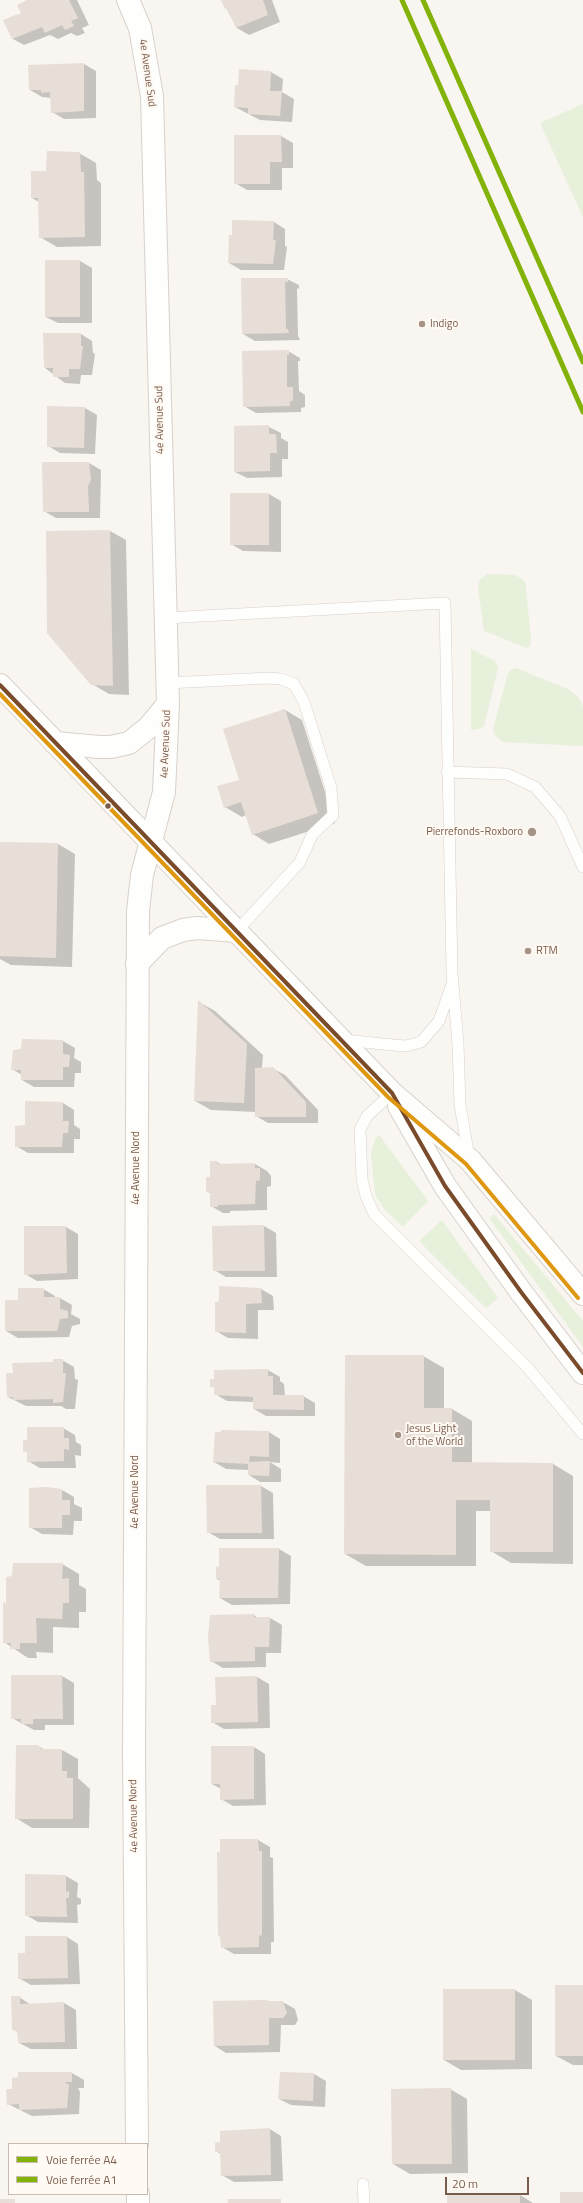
<!DOCTYPE html>
<meta charset="utf-8">
<style>
body{margin:0}
#map{position:relative;width:583px;height:2203px;overflow:hidden;background:#f9f5f0;font-family:"Titillium Web",sans-serif}
canvas{display:block}
.legend{position:absolute;left:8px;top:2143px;width:140px;height:52px;box-sizing:border-box;background:#fffaf3;border:1px solid #cabbb1;margin:0;padding:5px 7px;list-style:none;font-size:12px;color:#7a5c4d}
.legend li{display:flex;align-items:center;gap:8px;height:20px}
.legend b{width:20px;border:1px solid #cabbb1}
.scale{position:absolute;left:445px;top:2177px;width:84px;height:18px;box-sizing:border-box;border:2px solid #7a5c4d;border-top:0;padding-left:5px;font-size:12px;line-height:14px;white-space:nowrap;color:#7a5c4d;-webkit-text-stroke:3px #fffaf3;paint-order:stroke}
</style>
<div id="map">
<canvas width="583" height="2203"></canvas>
<ul class="legend">
<li><b style="height:5px;background:#83b308"></b>Voie ferrée A4</li>
<li><b style="height:5px;background:#83b308"></b>Voie ferrée A1</li>
</ul>
<div class="scale">20 m</div>
</div>
<script>
const c = document.querySelector('canvas').getContext('2d');
c.lineJoin = 'round';
function fill(path, color) { c.fillStyle = color; c.fill(path, 'evenodd'); }
const poly = rows => new Path2D(rows.map(r => 'M' + r).join(''));
function strokePath(path, color, width, dash) { c.strokeStyle = color; c.lineWidth = width; c.lineCap = dash ? 'butt' : 'round'; c.setLineDash(dash || []); c.stroke(path); }
function label(font, color, halo, rows, align = 'center') {
  c.font = font + ' "Titillium Web",sans-serif'; c.lineWidth = 4; c.setLineDash([]); c.textBaseline = 'middle'; c.strokeStyle = halo; c.fillStyle = color; for (const [text, x, y, turn = 0] of rows) {
    c.save(); c.translate(x, y); c.rotate((+turn || 0) * Math.PI / 180); c.textAlign = isNaN(turn) ? turn : align; if (halo) c.strokeText(text, 0, 0); c.fillText(text, 0, 0); c.restore();
  }
}
const green = poly([
 [583,104,583,217,540,123],
 [488,574,516,575,525,581,531,637,530,646,527,648,484,631,478,587,480,579],
 [471,649,495,661,498,668,484,726,479,729,471,730],
 [516,668,570,690,578,697,583,706,583,746,502,742,495,735,493,730,507,676,510,670],
 [379,1135,428,1201,403,1227,385,1210,375,1194,371,1154,375,1139],
 [494,1214,583,1321,583,1347,489,1218],
 [442,1220,498,1298,486,1308,419,1241]
]);
const shadow = poly([
 [29,0,77,0,89,25,82,28,85,33,77,36,71,33,58,39,50,35,24,45,13,39],
 [222,0,272,0,280,22,249,35,237,28],
 [84,64,96,71,96,118,64,119,52,112,51,98,42,97,30,90,29,66],
 [240,70,271,72,283,79,282,92,294,99,292,122,260,120,235,107,239,86],
 [235,136,281,136,293,143,293,168,282,168,282,190,247,190,235,183],
 [79,153,96,163,97,180,101,183,101,246,57,247,40,237,39,202,32,198],
 [274,222,285,229,285,246,287,247,284,270,241,270,229,263,233,236],
 [80,261,92,268,92,323,58,323,46,317],
 [287,279,299,285,299,289,297,288,298,336,300,340,255,341,243,334],
 [81,334,92,341,93,353,95,354,92,375,81,375,80,384,65,383,45,368],
 [288,351,300,358,300,361,298,361,299,391,305,395,305,407,301,408,301,412,256,413,244,406],
 [85,408,97,415,95,454,60,453,48,446],
 [235,427,269,427,281,433,281,438,288,442,288,459,282,459,282,477,247,478,235,472],
 [89,463,101,470,100,518,56,518,44,511],
 [269,494,281,501,281,552,243,551,231,544],
 [110,531,126,540,129,695,109,694,92,684],
 [285,710,302,720,335,823,269,844,253,834,246,815,242,817,225,807],
 [0,843,58,844,75,854,72,967,11,965,0,959],
 [199,1002,215,1011,263,1055,262,1068,272,1068,285,1075,318,1110,318,1123,268,1123,256,1116,256,1112,211,1110,195,1101],
 [23,1040,63,1041,75,1048,74,1058,81,1062,81,1073,75,1073,74,1087,34,1087,22,1080,22,1075,12,1069,22,1050],
 [63,1103,74,1110,74,1125,80,1129,80,1139,74,1139,74,1153,28,1153,16,1146,26,1126],
 [217,1162,222,1165,255,1164,267,1171,271,1176,271,1186,267,1187,267,1210,230,1211,230,1213,223,1213,211,1206,211,1194,207,1191],
 [264,1226,276,1233,277,1277,226,1277,214,1270,213,1227],
 [66,1227,78,1234,78,1279,37,1281,25,1274],
 [220,1287,261,1289,273,1296,274,1310,258,1310,258,1339,228,1338,216,1331],
 [43,1289,55,1296,55,1298,60,1298,72,1305,71,1314,80,1319,80,1324,72,1326,69,1337,18,1338,6,1331,19,1301],
 [423,1356,444,1368,444,1409,452,1409,472,1421,472,1463,553,1464,573,1476,573,1564,511,1563,491,1551,491,1511,476,1511,476,1566,366,1566,345,1554],
 [62,1360,74,1367,75,1379,78,1380,75,1409,66,1409,61,1406,26,1406,8,1397,14,1374],
 [268,1370,280,1377,280,1381,284,1384,285,1396,303,1396,315,1403,315,1416,266,1416,254,1409,254,1402,227,1401,215,1394,215,1388,211,1386],
 [63,1428,75,1435,76,1442,81,1445,81,1456,75,1455,76,1468,40,1468,28,1461,28,1453,24,1451],
 [269,1432,280,1439,280,1463,270,1462,281,1469,281,1482,260,1482,249,1475,249,1470,226,1469,214,1462],
 [261,1486,273,1493,274,1539,220,1539,208,1532],
 [62,1490,74,1497,74,1504,82,1508,82,1521,74,1521,73,1535,42,1534,30,1527],
 [279,1549,291,1556,290,1604,232,1605,220,1598,221,1581,217,1579],
 [62,1564,79,1574,79,1585,86,1589,86,1612,79,1612,79,1628,53,1627,53,1653,36,1652,37,1658,28,1658,4,1642,7,1605],
 [254,1615,258,1618,270,1618,282,1625,281,1653,266,1653,266,1667,223,1668,211,1661],
 [12,1676,62,1676,74,1683,74,1725,45,1725,45,1730,34,1730,12,1718],
 [257,1677,269,1684,270,1728,224,1729,212,1722,217,1706,216,1678],
 [38,1746,45,1750,62,1750,78,1759,78,1778,90,1789,89,1828,32,1828,16,1818],
 [254,1747,265,1754,266,1805,233,1806,221,1799,221,1789,212,1784],
 [258,1840,270,1847,270,1857,273,1858,274,1942,271,1942,271,1954,234,1954,222,1947],
 [66,1876,78,1883,77,1897,81,1899,81,1904,77,1905,78,1923,38,1922,26,1915],
 [67,1937,78,1944,80,1984,31,1985,19,1978,26,1954],
 [583,1986,583,2065,573,2065,556,2056],
 [515,1990,532,2000,532,2069,461,2070,444,2060],
 [19,1997,31,2005,64,2003,76,2010,77,2049,31,2049,19,2043,19,2033,13,2029],
 [283,2002,295,2009,298,2020,295,2025,281,2025,280,2052,226,2053,215,2046],
 [19,2073,72,2073,84,2080,84,2088,78,2088,80,2092,79,2114,32,2116,8,2104,19,2078],
 [281,2073,314,2074,326,2081,325,2107,291,2105,279,2099],
 [450,2089,467,2099,468,2173,410,2174,393,2164],
 [270,2129,281,2136,283,2181,234,2182,222,2175,221,2154,216,2151,221,2143],
 [520,2195,533,2203,448,2203]
]);
const building = poly([
 [27,0,69,0,78,18,71,21,74,26,65,30,62,25,45,33,42,27,12,39,3,20,21,13,17,5],
 [221,0,263,0,268,15,236,28,227,8,225,9],
 [84,63,84,111,51,113,50,92,41,93,41,90,29,90,28,65],
 [239,69,271,71,270,91,282,91,280,116,248,114,248,108,234,107,235,85,238,85],
 [234,135,281,135,282,162,270,162,270,184,234,184],
 [47,151,80,152,81,172,84,172,85,237,39,238,38,198,31,198,31,171,46,171],
 [232,220,274,221,273,240,276,240,273,264,228,263,229,235,232,235],
 [45,260,80,260,80,317,45,317],
 [241,278,288,278,288,282,285,282,286,329,288,329,289,333,242,334],
 [43,333,81,333,81,346,83,346,80,369,69,369,69,377,53,377,53,368,44,368],
 [289,350,289,355,287,355,287,387,293,387,293,401,290,401,290,406,243,407,242,351],
 [47,406,85,407,84,448,47,447],
 [269,425,269,434,276,434,277,453,270,453,270,471,234,472,234,426],
 [42,462,89,462,91,480,88,486,89,512,43,512],
 [230,493,269,493,269,545,230,545],
 [110,530,113,686,91,685,47,633,46,531],
 [285,709,318,813,252,835,241,802,224,808,217,786,239,780,223,729],
 [0,842,58,843,56,958,0,956],
 [198,1000,247,1044,244,1103,194,1101],
 [22,1039,63,1040,63,1054,70,1055,69,1067,63,1067,63,1080,21,1080,21,1070,11,1070,13,1050,21,1049],
 [273,1067,306,1102,306,1117,255,1117,255,1068],
 [25,1101,63,1102,63,1121,69,1121,68,1133,63,1133,62,1147,15,1147,15,1126,25,1125],
 [210,1161,218,1161,217,1164,255,1163,255,1168,260,1168,260,1180,256,1181,255,1204,218,1205,218,1207,210,1207,210,1192,206,1192,206,1177,210,1177],
 [264,1225,265,1271,213,1271,212,1226],
 [24,1226,66,1226,67,1273,24,1275],
 [219,1286,261,1288,262,1303,246,1304,246,1333,215,1332,215,1302,219,1302],
 [18,1288,44,1288,44,1297,60,1297,60,1309,68,1311,68,1318,60,1319,57,1331,5,1331,5,1300,18,1300],
 [345,1355,424,1355,424,1408,452,1408,452,1462,553,1463,553,1552,490,1552,490,1500,456,1500,456,1555,344,1554],
 [53,1359,63,1359,63,1373,66,1373,63,1402,53,1403,53,1399,13,1400,13,1397,7,1397,6,1373,13,1373,12,1363,53,1362],
 [268,1369,268,1376,273,1376,273,1395,304,1395,304,1410,253,1409,253,1397,214,1395,214,1387,210,1387,210,1379,214,1379,214,1370],
 [27,1427,64,1427,64,1438,69,1438,69,1450,64,1449,64,1461,27,1462,27,1452,23,1452,23,1440,27,1440],
 [221,1430,269,1431,269,1457,250,1456,249,1462,270,1461,269,1476,248,1475,248,1464,213,1462,215,1432,221,1432],
 [206,1485,261,1485,262,1533,207,1533],
 [46,1487,62,1489,62,1500,70,1500,70,1515,62,1515,62,1528,29,1528,29,1488],
 [219,1548,279,1548,278,1598,219,1598,220,1579,216,1579,216,1567,219,1566],
 [13,1563,63,1563,62,1579,69,1578,69,1603,63,1603,62,1619,36,1618,37,1643,20,1643,20,1649,10,1649,11,1643,3,1643,3,1602,6,1604,6,1577,12,1576],
 [254,1614,254,1617,270,1617,269,1647,255,1647,255,1661,210,1662,208,1638,210,1615],
 [11,1675,62,1675,63,1719,33,1719,33,1724,21,1724,21,1719,11,1719],
 [257,1676,258,1722,211,1723,211,1705,216,1705,215,1677],
 [16,1745,38,1745,41,1749,62,1749,62,1771,67,1771,67,1778,73,1778,73,1819,15,1819],
 [211,1746,254,1746,254,1799,220,1800,220,1784,211,1784],
 [220,1839,258,1839,259,1851,262,1851,262,1935,259,1936,259,1947,221,1948,220,1936,218,1936,217,1852,220,1852],
 [25,1874,66,1875,66,1892,69,1891,69,1898,66,1898,67,1917,25,1916],
 [25,1936,67,1936,68,1978,18,1979,18,1953,25,1953],
 [555,1985,583,1985,583,2056,555,2056],
 [443,1989,515,1989,515,2060,443,2060],
 [11,1996,20,1996,20,2004,64,2002,65,2042,18,2043,17,2031,12,2030],
 [268,2000,268,2001,283,2001,287,2013,283,2018,269,2018,269,2045,214,2046,213,2001],
 [18,2072,72,2072,72,2082,66,2082,66,2084,69,2084,67,2108,19,2110,19,2104,7,2105,6,2089,12,2089,12,2078,18,2077],
 [280,2072,314,2073,313,2101,278,2099],
 [451,2088,452,2164,392,2164,391,2089],
 [270,2128,271,2175,221,2176,220,2152,215,2152,215,2143,220,2142,220,2131],
 [560,2192,583,2192,583,2203,560,2203],
 [520,2194,520,2203,447,2203,447,2195],
 [0,2199,15,2199,15,2203,0,2203],
 [227,2199,281,2199,281,2203,228,2203]
]);
const service = poly([
 [165,618,445,603,452,973,458,1044,460,1105,469,1157],
 [167,683,269,678,281,679,294,684,304,702,331,788,333,815,312,835,300,862,237,931],
 [447,772,507,774,535,787,560,816,583,867],
 [344,1040,393,1045,406,1046,421,1042,439,1021,451,987],
 [392,1093,367,1116,360,1130,362,1179,366,1196,374,1214,528,1368,583,1434],
 [363,2184,364,2203]
]);
const minor = poly([
 [128,0,140,28,152,96,168,704,164,792,142,875,138,911,134,1753,137,2144],
 [138,2194,138,2203]
]);
const secondary = poly([
 [0,685,392,1093,470,1160,583,1294],
 [55,743,99,747,111,747,129,743,149,727,168,704],
 [137,964,162,938,183,930,197,928,237,931],
 [399,1106,445,1186,521,1292,583,1373]
]);
const bus1 = poly([
 [0,685,392,1093,445,1186,521,1292,583,1373]
]);
const bus2 = poly([
 [0,694,388,1097,466,1164,578,1298]
]);
const rail1 = poly([
 [402,0,583,412]
]);
const rail2 = poly([
 [423,0,583,362]
]);
const markers = [
 [422,324,4,"#a69286"],
 [108,806,3.5,"#7a5c4d"],
 [532,832,5,"#a69286"],
 [528,951,4,"#a69286"],
 [398,1435,4,"#a69286"]
];
const streetNames = [
 ["4e Avenue Sud",147,73,82],
 ["4e Avenue Sud",160,420,-91],
 ["4e Avenue Sud",166,744,-88],
 ["4e Avenue Nord",136,1168,-90],
 ["4e Avenue Nord",135,1492,-90],
 ["4e Avenue Nord",134,1816,-91]
];
const poiNames = [
 ["Indigo",430,324],
 ["Pierrefonds-Roxboro",523,832,"right"],
 ["RTM",536,951],
 ["Jesus Light",406,1429],
 ["of the World",406,1442]
];
fill(green, '#e7f0db');
fill(shadow, '#0003');
fill(building, '#e6ded7');
strokePath(service, '#d7d1cb', 12);
strokePath(minor, '#d7d1cb', 24);
strokePath(secondary, '#d9d2cb', 24);
strokePath(service, '#fefefd', 11);
strokePath(minor, '#fefefd', 22);
strokePath(secondary, '#fefefd', 22);
strokePath(bus1, '#7a4b2a', 4);
strokePath(bus2, '#de970f', 4);
strokePath(rail1, '#83b308', 5);
strokePath(rail2, '#83b308', 5);
for (const [x, y, r, color] of markers) { const dot = new Path2D(); dot.arc(x, y, r, 0, 2 * Math.PI); c.fillStyle = color; c.fill(dot); strokePath(dot, '#fffaf3', 1.5); }
label('11px', '#7a5c4d', '#fffaf3', streetNames);
label('11px', '#7a5c4d', '#fffaf3', poiNames, 'left');
</script>
